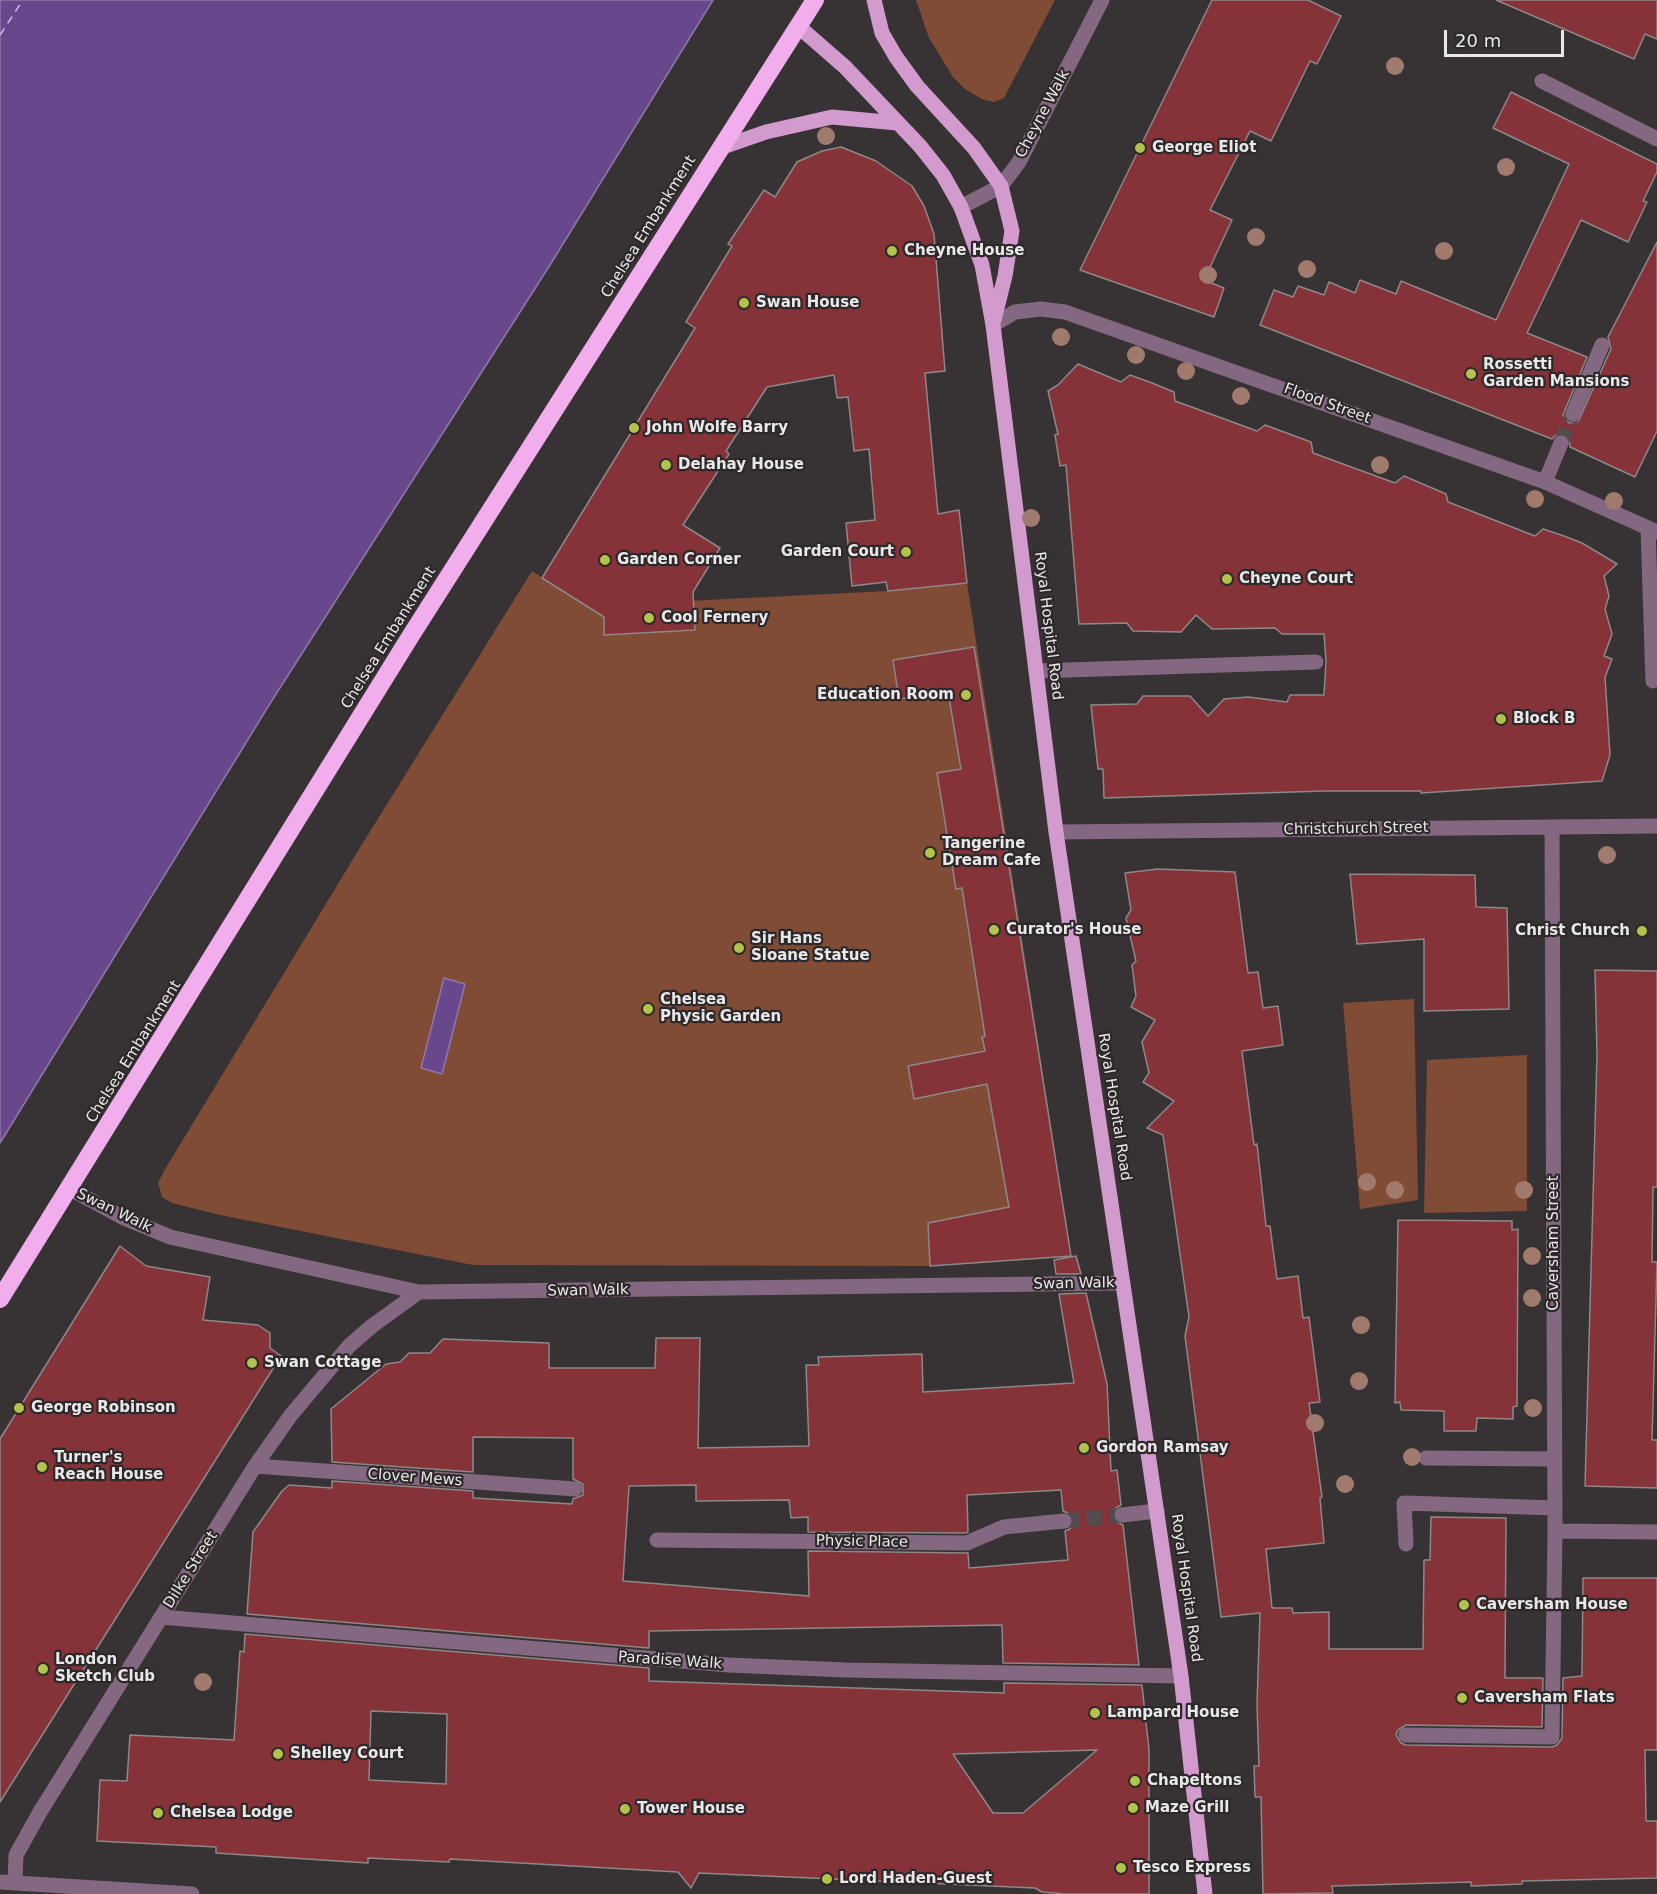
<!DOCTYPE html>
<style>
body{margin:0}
#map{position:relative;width:1657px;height:1894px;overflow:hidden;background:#373334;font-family:"DejaVu Sans",sans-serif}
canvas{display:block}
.scale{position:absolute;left:1444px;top:30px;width:120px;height:27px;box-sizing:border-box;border:3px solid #eae7e8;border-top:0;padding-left:8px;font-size:18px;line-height:21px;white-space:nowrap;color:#eae7e8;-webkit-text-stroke:4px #2d292a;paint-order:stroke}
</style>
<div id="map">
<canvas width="1657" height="1894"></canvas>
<div class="scale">20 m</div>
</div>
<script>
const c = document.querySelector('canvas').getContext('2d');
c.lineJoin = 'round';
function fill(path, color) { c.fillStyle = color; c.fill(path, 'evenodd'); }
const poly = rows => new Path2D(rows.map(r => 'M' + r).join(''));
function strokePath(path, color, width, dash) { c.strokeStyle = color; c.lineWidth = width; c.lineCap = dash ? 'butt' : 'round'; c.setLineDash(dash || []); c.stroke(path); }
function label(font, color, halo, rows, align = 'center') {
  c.font = font + ' "DejaVu Sans",sans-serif'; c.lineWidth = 4.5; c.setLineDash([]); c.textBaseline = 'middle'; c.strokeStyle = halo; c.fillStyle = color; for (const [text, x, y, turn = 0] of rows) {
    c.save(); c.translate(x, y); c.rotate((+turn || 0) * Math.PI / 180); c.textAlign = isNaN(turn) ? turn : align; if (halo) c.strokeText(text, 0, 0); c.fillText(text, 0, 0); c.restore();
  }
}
const green = poly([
 [916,0,1055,0,1004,98,994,102,982,99,965,89,953,77,929,38],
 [532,571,586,606,888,591,967,583,1071,1256,930,1266,473,1265,220,1215,172,1203,162,1197,158,1183,164,1171,361,846],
 [1414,999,1418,1200,1360,1209,1343,1003],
 [1527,1055,1527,1211,1424,1213,1427,1060]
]);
const water = poly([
 [0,0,713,0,550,265,271,702,0,1143,0,0],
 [444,978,465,984,442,1074,421,1068,444,978]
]);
const ferry = poly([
 [0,35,23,0]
]);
const building = poly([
 [1212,0,1308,0,1341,16,1317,64,1310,61,1271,141,1250,131,1210,210,1232,220,1204,280,1224,288,1214,317,1080,270,1212,0],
 [1496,0,1657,0,1657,39,1645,34,1634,59,1496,0],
 [1511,92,1657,164,1657,172,1643,201,1647,202,1628,242,1581,220,1527,333,1587,357,1563,415,1569,423,1578,422,1611,349,1608,337,1657,242,1657,431,1635,477,1570,447,1569,438,1564,434,1556,435,1552,439,1260,325,1274,290,1293,297,1298,286,1324,295,1329,282,1355,293,1360,280,1396,294,1401,281,1496,320,1569,164,1493,128,1511,92],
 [841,147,876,161,912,186,924,206,934,234,945,371,925,373,938,514,959,510,967,583,888,591,886,582,852,586,846,523,875,520,869,449,854,451,848,397,837,398,834,375,767,387,726,451,729,454,683,525,720,548,693,592,695,630,604,635,604,617,542,578,695,328,686,322,732,246,728,244,764,190,775,197,797,162,822,151,841,147],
 [1078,364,1121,382,1130,375,1152,383,1174,392,1175,401,1257,431,1265,425,1311,442,1313,453,1395,483,1404,476,1446,494,1448,502,1535,536,1543,529,1564,536,1582,543,1617,564,1604,576,1609,596,1605,609,1612,634,1604,656,1612,659,1605,677,1610,755,1602,781,1421,793,1421,791,1324,791,1104,798,1103,769,1098,769,1091,705,1137,704,1143,696,1190,696,1208,716,1224,699,1248,697,1287,702,1290,695,1324,695,1326,661,1324,634,1282,634,1275,628,1212,629,1196,615,1181,632,1133,631,1127,623,1079,624,1066,465,1060,466,1055,435,1058,434,1048,391,1058,385,1078,364],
 [974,647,1071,1256,930,1266,928,1223,1009,1207,987,1084,914,1099,908,1066,985,1051,982,1037,985,1036,962,888,956,889,937,773,961,769,948,691,899,699,893,660,974,647],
 [1158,869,1235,872,1248,973,1258,972,1263,1008,1278,1006,1283,1045,1242,1051,1254,1145,1257,1144,1266,1226,1270,1226,1277,1279,1298,1276,1303,1318,1309,1317,1320,1402,1309,1403,1322,1497,1320,1498,1324,1543,1266,1549,1272,1608,1292,1608,1293,1613,1329,1612,1329,1649,1423,1649,1424,1560,1430,1560,1431,1517,1506,1518,1505,1678,1543,1678,1542,1727,1406,1725,1398,1730,1396,1735,1401,1743,1406,1745,1552,1747,1557,1745,1562,1738,1563,1678,1582,1676,1583,1578,1657,1578,1657,1750,1645,1750,1646,1821,1657,1821,1657,1878,1522,1881,1522,1884,1471,1886,1471,1882,1332,1886,1333,1893,1263,1894,1261,1797,1255,1797,1254,1766,1259,1766,1257,1704,1260,1613,1221,1617,1185,1336,1189,1317,1163,1135,1147,1128,1174,1101,1143,1082,1149,1073,1142,1042,1155,1020,1131,1007,1136,996,1132,965,1136,961,1126,918,1131,910,1125,873,1158,869],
 [1350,874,1475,875,1476,907,1507,908,1509,1009,1424,1011,1424,939,1357,944,1350,874],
 [1595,970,1657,971,1657,1187,1653,1187,1652,1262,1657,1262,1652,1440,1657,1440,1657,1488,1585,1486,1597,1055,1595,970],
 [1398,1220,1512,1221,1512,1230,1518,1229,1517,1406,1513,1407,1513,1419,1477,1418,1476,1431,1444,1431,1444,1411,1401,1410,1400,1402,1395,1403,1398,1220],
 [120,1246,146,1266,210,1277,203,1320,258,1325,270,1333,270,1348,281,1356,0,1802,0,1439,120,1246],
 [1076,1256,1081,1274,1056,1274,1054,1260,1076,1256],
 [1086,1293,1107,1384,1111,1471,1117,1470,1121,1505,1116,1508,1112,1516,1115,1521,1123,1525,1139,1665,1003,1663,1002,1625,649,1631,649,1648,247,1614,253,1532,282,1491,289,1485,332,1488,332,1481,473,1491,473,1498,572,1504,573,1499,583,1495,583,1484,573,1479,573,1438,473,1437,473,1472,332,1462,331,1409,386,1364,400,1362,409,1353,430,1353,443,1339,549,1343,549,1368,655,1368,656,1338,700,1338,698,1448,809,1446,806,1365,819,1365,818,1357,922,1354,923,1392,1074,1383,1059,1294,1086,1293],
 [696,1485,696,1501,789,1500,791,1518,808,1517,808,1532,965,1533,968,1532,967,1495,1061,1490,1063,1511,1072,1515,1074,1521,1070,1529,1065,1531,1068,1560,969,1568,968,1553,808,1551,809,1596,623,1581,629,1486,696,1485],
 [245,1634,649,1668,649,1681,1004,1693,1004,1683,1142,1685,1149,1750,1149,1894,1065,1894,1042,1892,1035,1888,699,1873,691,1888,678,1872,450,1859,449,1862,368,1858,368,1863,216,1853,216,1847,97,1841,100,1780,127,1781,130,1735,234,1740,240,1651,244,1652,245,1634],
 [371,1711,447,1714,446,1784,369,1780,371,1711],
 [1097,1750,1023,1813,993,1813,953,1754,1097,1750]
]);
const minorTunnel = poly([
 [1561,443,1573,414],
 [1064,1521,1122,1515]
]);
const minor = poly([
 [1542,81,1657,139],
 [961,207,1001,186,1019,162,1102,0],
 [993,325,1015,312,1041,309,1065,312,1545,482,1657,532],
 [1573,414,1602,345],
 [1545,482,1561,443],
 [1648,528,1653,681],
 [1036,671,1316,662],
 [1056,832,1657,826],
 [70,1189,122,1217,170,1237,419,1292,1123,1283],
 [1426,1458,1555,1459],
 [255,1466,575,1489],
 [1122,1515,1157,1511],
 [1555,1531,1657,1532],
 [657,1540,967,1543,1004,1527,1064,1521],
 [1406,1544,1404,1503,1555,1508],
 [161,1617,729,1665,846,1670,1181,1676],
 [1406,1735,1552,1737,1555,1531,1552,827],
 [0,1882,192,1894],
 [15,1883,16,1855,40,1812,255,1466,291,1415,349,1346,372,1326,419,1292]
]);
const major = poly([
 [874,0,882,33,896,57,917,86,974,148,1001,186,1012,231,1005,276,994,320],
 [798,26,845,67,920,146,943,175,961,207,982,265,993,325,1056,832,1181,1676,1205,1894],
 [720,148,766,132,832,117,897,123]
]);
const highway = poly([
 [0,1299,410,637,815,0]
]);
const trees = [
 [1395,66],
 [826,136],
 [1506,167],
 [1256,237],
 [1444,251],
 [1307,269],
 [1208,275],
 [1061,337],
 [1136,355],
 [1186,371],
 [1241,396],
 [1380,465],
 [1535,499],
 [1614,501],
 [1031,518],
 [1607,855],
 [1367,1182],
 [1395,1190],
 [1524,1190],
 [1532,1256],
 [1532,1298],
 [1361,1325],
 [1359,1381],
 [1533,1408],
 [1315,1423],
 [1412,1457],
 [1345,1484],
 [203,1682]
];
const markers = [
 [1140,148,6,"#b2c24b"],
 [892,251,6,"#b2c24b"],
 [744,303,6,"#b2c24b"],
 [1471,374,6,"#b2c24b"],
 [634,428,6,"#b2c24b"],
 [666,465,6,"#b2c24b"],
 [906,552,6,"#b2c24b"],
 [605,560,6,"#b2c24b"],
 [1227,579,6,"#b2c24b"],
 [649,618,6,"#b2c24b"],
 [966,695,6,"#b2c24b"],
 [1501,719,6,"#b2c24b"],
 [930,853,6,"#b2c24b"],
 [994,930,6,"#b2c24b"],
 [1642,931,6,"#b2c24b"],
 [739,948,6,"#b2c24b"],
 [648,1009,6,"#b2c24b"],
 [252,1363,6,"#b2c24b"],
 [19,1408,6,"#b2c24b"],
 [1084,1448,6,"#b2c24b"],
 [42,1467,6,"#b2c24b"],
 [1464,1605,6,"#b2c24b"],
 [43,1669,6,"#b2c24b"],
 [1462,1698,6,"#b2c24b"],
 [1095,1713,6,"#b2c24b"],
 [278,1754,6,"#b2c24b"],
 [1135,1781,6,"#b2c24b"],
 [1133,1808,6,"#b2c24b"],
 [625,1809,6,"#b2c24b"],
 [158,1813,6,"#b2c24b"],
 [1121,1868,6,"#b2c24b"],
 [827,1879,6,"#b2c24b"]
];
const streetNames = [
 ["Cheyne Walk",1043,114,-62],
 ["Chelsea Embankment",649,227,-58],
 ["Flood Street",1327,404,20],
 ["Royal Hospital Road",1048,626,83],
 ["Chelsea Embankment",389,638,-58],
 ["Christchurch Street",1356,829,-1],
 ["Chelsea Embankment",134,1052,-58],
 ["Royal Hospital Road",1114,1107,81],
 ["Swan Walk",114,1211,26],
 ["Caversham Street",1554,1243,-90],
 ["Swan Walk",1074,1284,-1],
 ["Swan Walk",588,1291,-1],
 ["Clover Mews",415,1478,4],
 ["Physic Place",862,1542,1],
 ["Dilke Street",191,1570,-58],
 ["Royal Hospital Road",1186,1588,82],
 ["Paradise Walk",670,1661,4]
];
const poiNames = [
 ["George Eliot",1152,148],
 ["Cheyne House",904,251],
 ["Swan House",756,303],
 ["Rossetti",1483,365],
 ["Garden Mansions",1483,382],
 ["John Wolfe Barry",646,428],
 ["Delahay House",678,465],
 ["Garden Court",894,552,"right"],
 ["Garden Corner",617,560],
 ["Cheyne Court",1239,579],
 ["Cool Fernery",661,618],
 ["Education Room",954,695,"right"],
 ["Block B",1513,719],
 ["Tangerine",942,844],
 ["Dream Cafe",942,861],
 ["Curator's House",1006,930],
 ["Christ Church",1630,931,"right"],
 ["Sir Hans",751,939],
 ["Sloane Statue",751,956],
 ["Chelsea",660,1000],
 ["Physic Garden",660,1017],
 ["Swan Cottage",264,1363],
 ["George Robinson",31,1408],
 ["Gordon Ramsay",1096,1448],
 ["Turner's",54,1458],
 ["Reach House",54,1475],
 ["Caversham House",1476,1605],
 ["London",55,1660],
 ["Sketch Club",55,1677],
 ["Caversham Flats",1474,1698],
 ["Lampard House",1107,1713],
 ["Shelley Court",290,1754],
 ["Chapeltons",1147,1781],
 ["Maze Grill",1145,1808],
 ["Tower House",637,1809],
 ["Chelsea Lodge",170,1813],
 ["Tesco Express",1133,1868],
 ["Lord Haden-Guest",839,1879]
];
fill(green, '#804c36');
fill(water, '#69478d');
strokePath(water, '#9077a8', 1.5);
strokePath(ferry, '#d3b9f4', 1.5, [8, 6]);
fill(building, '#853239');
strokePath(building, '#8e8888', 1.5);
strokePath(minorTunnel, '#524e4f', 15, [15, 8]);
strokePath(minor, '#846881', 15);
strokePath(major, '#d39ace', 15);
strokePath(highway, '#f2adec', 18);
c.fillStyle = '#a07a6c';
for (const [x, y] of trees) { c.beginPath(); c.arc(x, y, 9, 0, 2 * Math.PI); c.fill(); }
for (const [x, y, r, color] of markers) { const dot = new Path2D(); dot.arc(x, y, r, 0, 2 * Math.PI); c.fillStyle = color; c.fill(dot); strokePath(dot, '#2d292a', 2); }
label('15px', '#eae7e8', '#2d292a', streetNames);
label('bold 15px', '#eae7e8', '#2d292a', poiNames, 'left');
</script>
